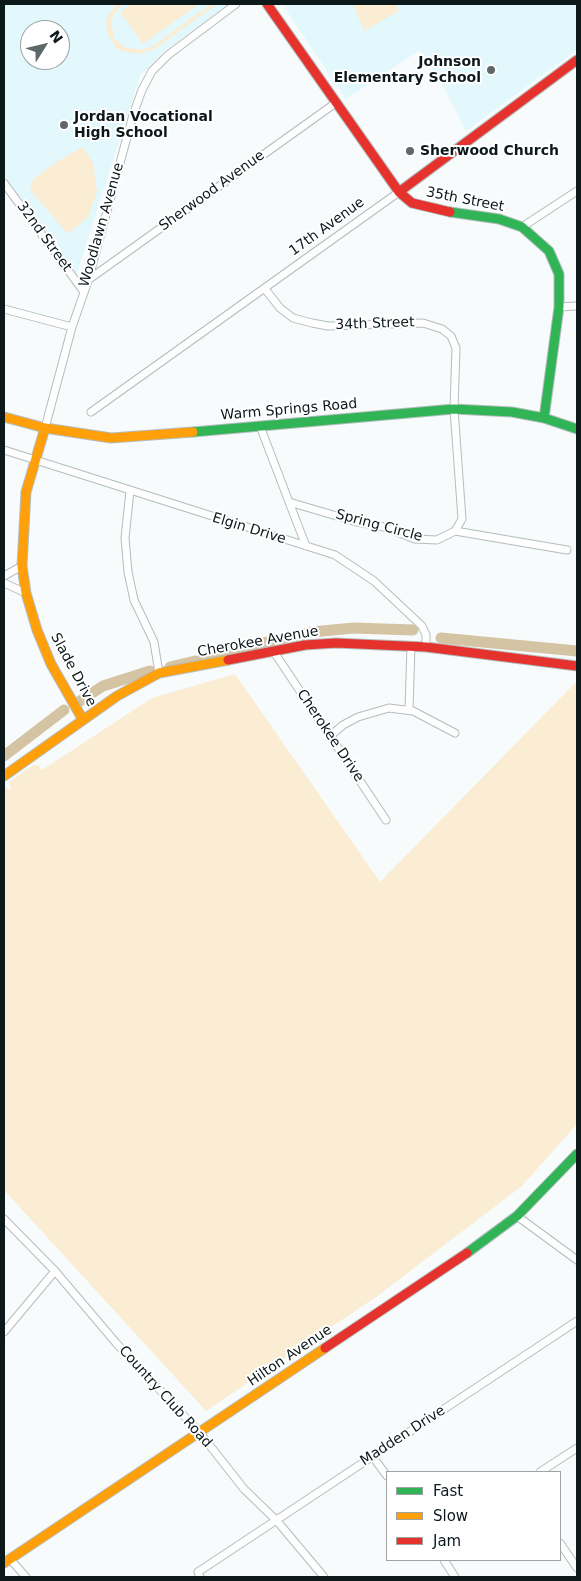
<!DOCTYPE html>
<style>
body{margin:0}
#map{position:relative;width:581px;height:1581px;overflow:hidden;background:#f7fbfb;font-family:"DejaVu Sans",sans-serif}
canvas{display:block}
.frame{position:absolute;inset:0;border:5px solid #0c191b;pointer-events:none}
.legend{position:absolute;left:386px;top:1471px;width:175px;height:90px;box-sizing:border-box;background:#fff;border:1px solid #9ea3a4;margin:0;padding:6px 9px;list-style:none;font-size:15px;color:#0c191b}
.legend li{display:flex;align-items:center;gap:10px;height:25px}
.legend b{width:25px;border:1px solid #9ea3a4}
.north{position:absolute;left:20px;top:20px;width:50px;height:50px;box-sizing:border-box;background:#fff;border:1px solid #9ea3a4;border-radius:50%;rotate:54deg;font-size:14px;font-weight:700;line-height:20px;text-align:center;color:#0c191b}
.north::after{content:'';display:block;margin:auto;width:18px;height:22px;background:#5e6869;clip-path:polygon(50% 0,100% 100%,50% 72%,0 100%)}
</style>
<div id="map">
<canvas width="581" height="1581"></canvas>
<div class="frame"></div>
<ul class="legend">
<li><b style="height:6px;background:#30b455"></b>Fast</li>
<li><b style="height:6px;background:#ff9f0a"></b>Slow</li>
<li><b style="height:6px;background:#e5322d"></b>Jam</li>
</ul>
<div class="north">N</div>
</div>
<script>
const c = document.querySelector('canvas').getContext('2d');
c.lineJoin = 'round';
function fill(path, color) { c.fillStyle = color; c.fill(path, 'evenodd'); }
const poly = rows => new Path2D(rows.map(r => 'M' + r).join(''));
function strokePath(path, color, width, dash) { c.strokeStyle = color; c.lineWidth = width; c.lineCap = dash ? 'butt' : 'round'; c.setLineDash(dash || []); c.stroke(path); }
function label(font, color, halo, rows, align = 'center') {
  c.font = font + ' "DejaVu Sans",sans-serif'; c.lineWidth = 4; c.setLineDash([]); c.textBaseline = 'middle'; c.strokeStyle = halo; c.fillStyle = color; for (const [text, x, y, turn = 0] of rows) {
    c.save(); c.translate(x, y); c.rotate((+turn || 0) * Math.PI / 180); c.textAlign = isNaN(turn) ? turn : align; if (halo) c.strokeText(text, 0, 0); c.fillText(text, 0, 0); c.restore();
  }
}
const built = poly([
 [4,4,229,4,163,52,140,76,76,276,4,174],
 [30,30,60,30,60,60,30,60],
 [282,4,577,4,577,50,466,131,445,90,420,50,346,99]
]);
const green = poly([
 [117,4,123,4,116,11,111,21,114,38,124,47,141,50,151,47,211,4,217,4,153,50,138,54,118,50,108,35,106,22,108,15],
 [131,4,199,4,143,44,120,12],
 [353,4,396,4,399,11,364,31],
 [83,147,93,163,97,192,88,217,68,234,30,190,33,179,58,161],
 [235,674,380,882,576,682,577,684,577,1124,522,1186,376,1297,206,1411,4,1190,4,787,11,790,9,782,33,765,38,765,42,770,152,698]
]);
const river = poly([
 [441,638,577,651],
 [202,659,245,647,312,632,354,628,413,630],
 [170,667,195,661],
 [80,701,103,686,150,671],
 [4,756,64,710]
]);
const street = poly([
 [4,183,84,292],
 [522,227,577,191],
 [88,280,337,102],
 [559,307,577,306],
 [4,309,72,327],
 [91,412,399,192],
 [260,426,289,502,357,522,384,527,415,539,437,540,455,531,462,519,454,409,456,348,451,336,442,329,423,323,328,326,312,323,293,318,280,308,265,289],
 [45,428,72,327,88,281,133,115,142,90,152,71,168,55,236,4],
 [4,450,335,555,374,581,422,626,426,635,426,647],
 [130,491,125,538,128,572,134,600,154,642,159,673],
 [289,502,306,546],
 [455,531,567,550],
 [4,576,22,566],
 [4,583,26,593],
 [274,652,386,820],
 [409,709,411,647],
 [330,736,343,725,358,717,389,708,413,711,455,733],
 [517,1216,577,1260],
 [4,1219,55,1271,117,1344,200,1433,244,1489,277,1521,324,1577],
 [4,1332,55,1271],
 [373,1457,387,1476],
 [540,1472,577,1448],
 [560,1543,577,1568],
 [10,1559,26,1577],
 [444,1560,455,1577],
 [200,1577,198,1572,577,1321]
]);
const fast = poly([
 [450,212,499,219,522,227,549,251,559,274,559,307,544,418],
 [193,432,454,409,512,412,544,418,577,429],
 [467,1253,517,1216,577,1154]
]);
const slow = poly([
 [4,417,45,428,111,438,193,432],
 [45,428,26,492,22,566,26,593,37,630,51,664,83,720],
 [4,776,117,696,159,673,228,660],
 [4,1563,325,1348]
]);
const jam = poly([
 [267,4,399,192,412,203,450,212],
 [399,192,577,60],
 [228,660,305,645,336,643,426,647,577,666],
 [325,1348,467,1253]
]);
const markers = [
 [491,70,5,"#5e6869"],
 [64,125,5,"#5e6869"],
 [410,151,5,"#5e6869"]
];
const poiNames = [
 ["Johnson",481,62,"right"],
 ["Elementary School",481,78,"right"],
 ["Jordan Vocational",74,117],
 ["High School",74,133],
 ["Sherwood Church",420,151]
];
const streetNames = [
 ["Sherwood Avenue",212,191,-36],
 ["35th Street",465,200,11],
 ["Woodlawn Avenue",102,225,-74],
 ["17th Avenue",327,227,-36],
 ["32nd Street",44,237,54],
 ["34th Street",375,324,-2],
 ["Warm Springs Road",289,410,-5],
 ["Spring Circle",379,526,15],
 ["Elgin Drive",249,529,17],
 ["Cherokee Avenue",258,642,-10],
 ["Slade Drive",73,670,62],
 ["Cherokee Drive",330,736,56],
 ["Hilton Avenue",290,1356,-34],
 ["Country Club Road",165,1397,48],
 ["Madden Drive",403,1436,-33]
];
fill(built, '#e3f8fc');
fill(green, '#faedd4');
strokePath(river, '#d5c4a4', 11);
strokePath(street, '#b4bdbe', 9);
strokePath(fast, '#b4bdbe', 11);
strokePath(slow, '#b4bdbe', 11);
strokePath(jam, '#b4bdbe', 11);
strokePath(street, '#fefefe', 7);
strokePath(fast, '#30b455', 9);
strokePath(slow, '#ff9f0a', 9);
strokePath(jam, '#e5322d', 9);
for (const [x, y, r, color] of markers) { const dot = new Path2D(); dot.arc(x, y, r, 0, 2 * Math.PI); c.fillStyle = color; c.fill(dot); strokePath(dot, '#fff', 2); }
label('bold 14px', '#0c191b', '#fff', poiNames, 'left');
label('14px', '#0c191b', '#fff', streetNames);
</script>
